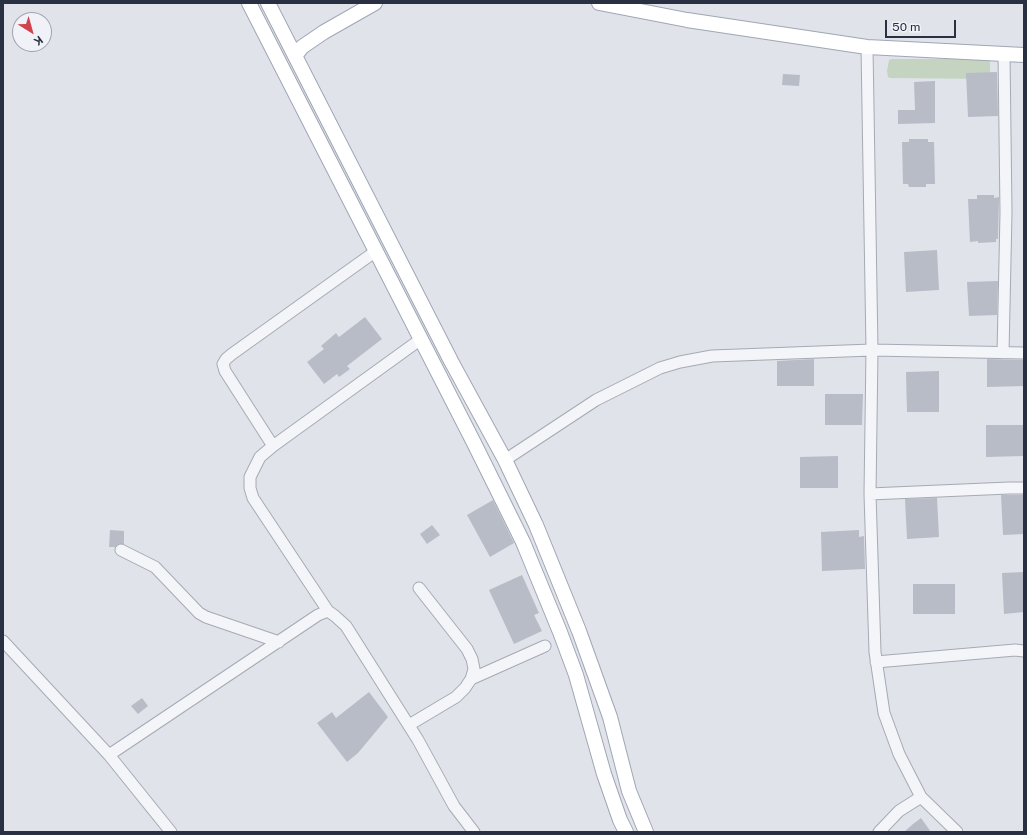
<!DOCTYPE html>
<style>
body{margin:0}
#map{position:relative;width:1027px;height:835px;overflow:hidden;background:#e0e3ea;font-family:"Public Sans",sans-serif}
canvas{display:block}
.frame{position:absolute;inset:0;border:4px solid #293042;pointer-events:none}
.north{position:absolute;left:12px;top:12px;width:40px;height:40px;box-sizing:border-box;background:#f0f2f7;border:1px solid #a0a4af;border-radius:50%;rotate:143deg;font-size:11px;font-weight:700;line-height:16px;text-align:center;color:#293042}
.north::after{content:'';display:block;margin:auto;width:14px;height:18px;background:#d1434c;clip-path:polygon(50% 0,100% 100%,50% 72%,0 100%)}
.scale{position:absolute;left:885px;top:20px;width:71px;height:18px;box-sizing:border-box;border:2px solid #293042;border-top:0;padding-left:5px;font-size:12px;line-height:14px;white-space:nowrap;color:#293042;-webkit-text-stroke:3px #f0f2f7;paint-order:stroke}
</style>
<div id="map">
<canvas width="1027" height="835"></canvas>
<div class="frame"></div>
<div class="north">K</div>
<div class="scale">50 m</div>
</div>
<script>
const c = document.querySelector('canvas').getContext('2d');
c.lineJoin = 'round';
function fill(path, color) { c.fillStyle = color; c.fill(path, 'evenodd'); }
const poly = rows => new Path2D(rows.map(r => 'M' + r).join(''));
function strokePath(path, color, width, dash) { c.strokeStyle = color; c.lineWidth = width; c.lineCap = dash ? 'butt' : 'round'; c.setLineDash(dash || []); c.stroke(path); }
const green = poly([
 [892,59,990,59,990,79,890,78,888,77,887,71,889,60]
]);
const building = poly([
 [997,72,998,116,968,117,966,73],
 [783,74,800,75,799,86,782,85],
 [935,81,935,123,898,124,898,110,915,110,914,82],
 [909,139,928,139,928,142,934,142,935,184,926,184,926,187,909,187,908,184,903,184,902,142,909,142],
 [977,195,994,195,994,198,999,197,998,239,996,239,996,242,978,243,978,241,970,242,968,199,977,199],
 [937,250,939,290,906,292,904,252],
 [998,281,997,315,969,316,967,282],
 [365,317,382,339,347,366,350,369,339,377,337,374,324,384,307,362,324,349,321,346,336,333,339,337],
 [814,359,814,386,777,386,777,361],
 [987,359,1024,360,1024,386,987,387],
 [939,371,939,412,907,412,906,372],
 [825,394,863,394,862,425,825,425],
 [986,425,1024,425,1024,456,986,457],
 [838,456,838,488,800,488,800,457],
 [1001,495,1024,495,1024,534,1003,535],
 [937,498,939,537,907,539,905,499],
 [493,500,514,543,490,557,467,515],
 [432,525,440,535,427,544,420,534],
 [110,530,124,531,124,544,118,544,115,547,109,547],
 [859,530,859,537,864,536,865,569,822,571,821,532],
 [1024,572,1024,612,1004,614,1002,573],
 [522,575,539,613,534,615,542,631,514,644,489,590],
 [913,584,955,584,955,614,913,614],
 [369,692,388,717,358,753,347,762,317,723,332,712,336,718],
 [142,698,148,706,138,714,131,706],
 [921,818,931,832,904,832,913,824]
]);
const minor = poly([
 [867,47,872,350,870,494,875,652,884,713,899,754,921,797,957,832],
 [1003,353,1006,213,1004,53],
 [273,446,225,371,223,364,226,359,232,354,376,251],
 [505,460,596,400,660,368,680,362,712,356,872,350,1024,353],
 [870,494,1009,488,1024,488],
 [121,550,155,567,199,613,206,617,279,642],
 [328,611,253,498,250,488,250,477,260,457,273,446,421,339],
 [3,641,109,755,171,832],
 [876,662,1015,650,1024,651],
 [471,679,545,646],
 [409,725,456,697,465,688,471,679,474,669,472,659,467,649,419,588],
 [109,755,318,615,328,611,335,616,346,626,418,740,454,806,474,832],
 [879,832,899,811,921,797]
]);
const major = poly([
 [249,3,474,443,523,542,560,632,576,675,604,774,620,820,626,832],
 [268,3,451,361,505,460,536,525,579,631,610,717,629,791,646,832],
 [599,3,687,20,867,47,1024,55],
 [295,56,302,47,324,32,375,3]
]);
fill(green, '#c4d4c1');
fill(building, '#b8bcc7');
strokePath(minor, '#a5aab4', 13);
strokePath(major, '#a0a6b6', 16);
strokePath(minor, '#f3f5f8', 11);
strokePath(major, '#fff', 14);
</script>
